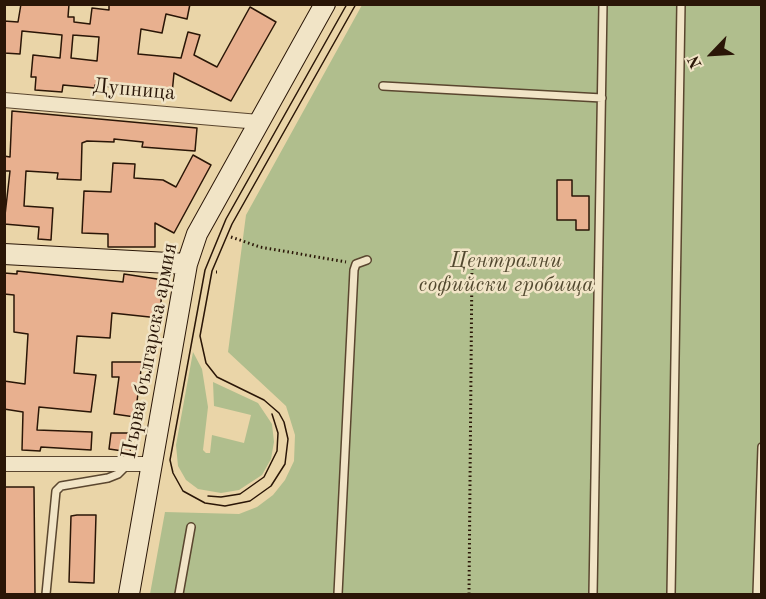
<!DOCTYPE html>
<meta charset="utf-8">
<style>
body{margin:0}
#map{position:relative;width:766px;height:599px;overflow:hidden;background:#ead5a8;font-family:"Old Standard TT",serif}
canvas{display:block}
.frame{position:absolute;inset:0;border:6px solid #2a1607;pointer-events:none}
.north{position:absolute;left:682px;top:24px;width:60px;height:60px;-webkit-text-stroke:4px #f1e4c6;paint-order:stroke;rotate:245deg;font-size:16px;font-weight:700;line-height:24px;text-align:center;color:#2a1607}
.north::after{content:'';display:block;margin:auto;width:21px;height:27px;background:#2a1607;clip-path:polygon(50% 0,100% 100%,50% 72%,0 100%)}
</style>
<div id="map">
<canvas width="766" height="599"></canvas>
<div class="frame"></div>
<div class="north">N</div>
</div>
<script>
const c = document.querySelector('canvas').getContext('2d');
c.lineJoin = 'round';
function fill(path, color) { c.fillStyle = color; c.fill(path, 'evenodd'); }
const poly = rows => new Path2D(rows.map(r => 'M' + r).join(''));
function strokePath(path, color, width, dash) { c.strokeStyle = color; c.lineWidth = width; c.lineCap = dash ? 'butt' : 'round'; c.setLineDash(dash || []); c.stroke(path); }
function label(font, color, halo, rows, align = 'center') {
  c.font = font + ' "Old Standard TT",serif'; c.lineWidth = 5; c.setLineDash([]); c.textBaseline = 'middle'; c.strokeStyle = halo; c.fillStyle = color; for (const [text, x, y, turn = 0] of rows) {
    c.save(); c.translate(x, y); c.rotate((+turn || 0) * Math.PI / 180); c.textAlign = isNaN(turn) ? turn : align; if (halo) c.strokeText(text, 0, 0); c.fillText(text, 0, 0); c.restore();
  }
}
const green = poly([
 [362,5,761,5,761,594,150,594,165,512,239,514,257,507,273,495,285,480,294,461,295,435,286,406,228,352,246,215],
 [193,352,202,369,208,407,203,450,206,453,210,453,212,435,244,443,251,415,214,406,213,382,258,403,272,424,274,442,271,459,262,475,239,490,221,493,198,489,186,480,178,466,176,445]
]);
const building = poly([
 [21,4,69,4,68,17,74,17,74,22,90,24,92,8,109,10,109,4,190,4,187,19,166,14,162,33,141,29,138,54,181,58,188,32,200,35,194,55,217,67,250,7,276,22,231,101,174,73,172,94,95,85,95,88,63,85,62,92,35,90,36,77,31,77,33,55,60,58,62,35,22,31,20,54,4,53,4,21,18,22,21,4],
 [73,35,99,37,97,61,71,58,73,35],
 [12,111,197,128,195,151,142,147,143,142,114,139,114,142,87,141,82,143,81,180,57,179,58,173,26,171,24,206,53,208,51,240,38,239,39,227,4,224,10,171,4,171,4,156,10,157,12,111],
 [193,155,211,165,174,233,155,223,155,247,108,247,108,234,82,233,84,191,111,192,113,163,135,164,134,178,163,180,176,187,193,155],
 [557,180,572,180,572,196,589,196,589,230,576,230,576,220,557,220,557,180],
 [17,271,123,282,124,274,157,279,163,285,159,318,112,313,110,338,77,336,74,373,96,375,91,412,39,407,37,430,92,432,91,450,41,447,40,451,22,450,23,412,4,409,4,381,25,384,28,334,14,332,14,295,4,294,4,273,17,274,17,271],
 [112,362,142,362,135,417,114,414,119,377,112,377,112,362],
 [111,433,133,433,130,452,109,449,111,433],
 [4,487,34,487,35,594,4,594,4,487],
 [77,515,96,515,94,583,69,582,71,516,77,515]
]);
const path = poly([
 [231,237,260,247,346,262],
 [216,272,217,272],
 [469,594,472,260]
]);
const lane = poly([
 [383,86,602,98],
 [46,594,56,491,61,486,108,478,118,474,126,466],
 [179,594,191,527],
 [338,594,354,270,356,264,367,260],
 [593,594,603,4],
 [671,594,681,4],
 [757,594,762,447]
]);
const street = poly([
 [4,100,259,122],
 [4,464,153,464]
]);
const secondary = poly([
 [4,254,187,264],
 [129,594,187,264,197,234,325,4]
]);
const tram = poly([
 [347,4,226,219,205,270,170,460,173,473,183,491,205,503,225,506,250,501,271,486,285,464,288,439,284,422,279,413,264,400,217,377,206,363,200,336,212,271,232,224,356,4],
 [208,496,221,497,240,494,264,477,277,451,278,433,272,414]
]);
const streetNames = [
 ["Дупница",134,90,5],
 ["Първа българска армия",150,351,-79]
];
const parkNames = [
 ["Централни",506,261],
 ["софийски гробища",506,285]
];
fill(green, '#b0be8d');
fill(building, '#e8b08f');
strokePath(building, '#2a1607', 1.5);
strokePath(lane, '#5a462f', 10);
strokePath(street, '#5a462f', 16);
strokePath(secondary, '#2a1607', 22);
strokePath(path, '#2a1607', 3, [1.5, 3]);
strokePath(lane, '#f1e4c6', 7);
strokePath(street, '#f1e4c6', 14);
strokePath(secondary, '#f1e4c6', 20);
strokePath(tram, '#2a1607', 1.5);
label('21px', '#2a1607', '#f1e4c6', streetNames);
label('italic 21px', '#52482f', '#f1e4c6', parkNames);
</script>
